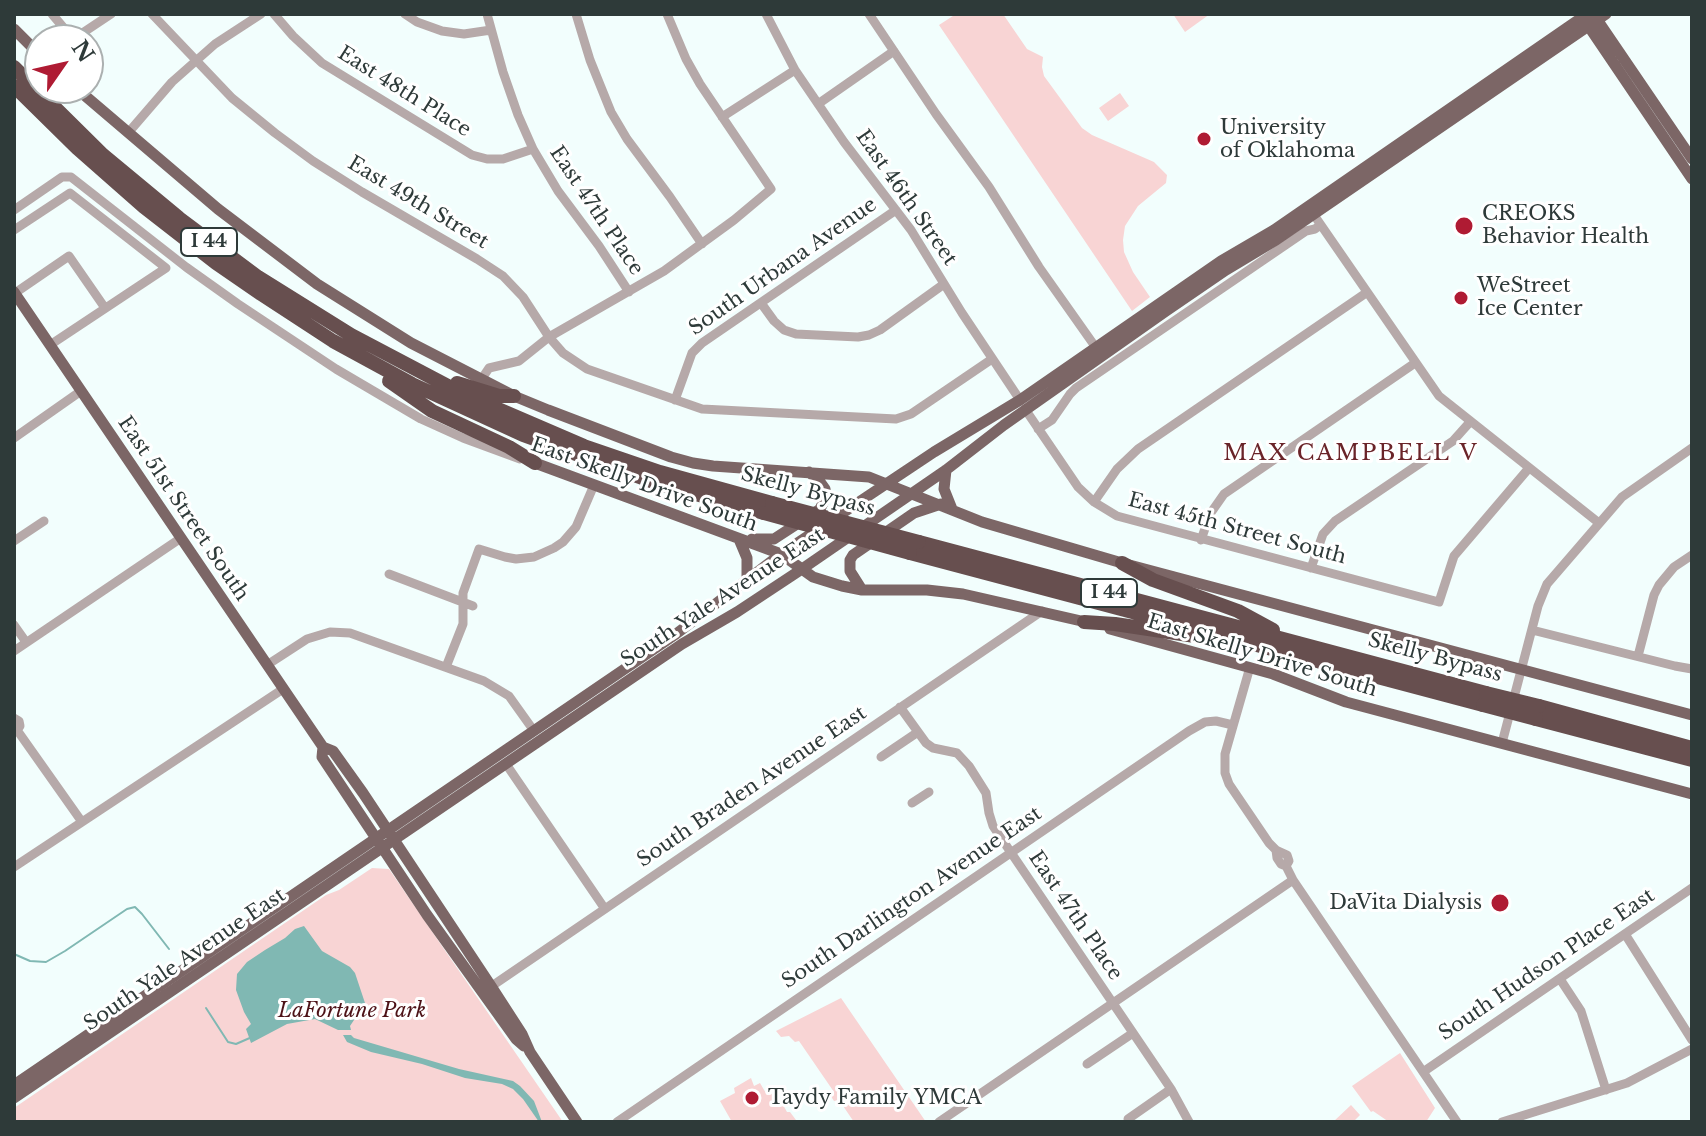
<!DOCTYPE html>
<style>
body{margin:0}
#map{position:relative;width:1706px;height:1136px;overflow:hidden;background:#f2fefd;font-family:"Libre Baskerville",serif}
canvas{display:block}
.frame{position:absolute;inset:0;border:16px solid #2e3a39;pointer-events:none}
.north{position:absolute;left:24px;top:24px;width:80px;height:80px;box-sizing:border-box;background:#fff;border:2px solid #abb0b0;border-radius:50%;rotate:56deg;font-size:22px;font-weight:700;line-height:32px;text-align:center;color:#2e3a39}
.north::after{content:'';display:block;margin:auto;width:28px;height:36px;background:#af1b33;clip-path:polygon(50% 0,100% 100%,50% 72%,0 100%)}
</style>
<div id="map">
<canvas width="1706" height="1136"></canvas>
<div class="frame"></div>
<div class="north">N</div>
</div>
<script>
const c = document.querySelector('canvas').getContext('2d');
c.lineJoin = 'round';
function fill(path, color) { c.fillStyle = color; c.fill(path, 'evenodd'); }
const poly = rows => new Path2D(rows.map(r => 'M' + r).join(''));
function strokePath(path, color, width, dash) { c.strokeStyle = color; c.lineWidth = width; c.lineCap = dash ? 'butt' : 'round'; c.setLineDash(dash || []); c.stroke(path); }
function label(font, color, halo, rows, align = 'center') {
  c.font = font + ' "Libre Baskerville",serif'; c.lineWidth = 6; c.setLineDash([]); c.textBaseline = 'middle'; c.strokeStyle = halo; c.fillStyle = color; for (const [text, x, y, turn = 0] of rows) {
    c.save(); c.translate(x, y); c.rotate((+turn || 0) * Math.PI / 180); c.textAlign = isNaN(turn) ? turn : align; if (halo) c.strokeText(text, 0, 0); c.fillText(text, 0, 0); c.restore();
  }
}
const green = poly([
 [956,14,1003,14,1027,49,1043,57,1042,67,1044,76,1082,128,1092,135,1154,162,1167,175,1166,183,1138,206,1125,226,1123,240,1124,252,1133,272,1150,297,1132,311,939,25],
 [1173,14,1210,14,1185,32],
 [1120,93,1129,106,1108,121,1099,108],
 [372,868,389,869,563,1122,14,1122,14,1108,326,895,339,890],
 [841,998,926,1122,854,1122,839,1100,834,1101,830,1095,834,1092,799,1041,795,1042,789,1036,781,1037,776,1031],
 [1400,1053,1435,1108,1426,1122,1389,1122,1373,1111,1371,1112,1352,1086],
 [751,1078,754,1086,760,1083,767,1095,775,1091,787,1112,790,1112,796,1120,793,1122,732,1122,720,1101,735,1093,734,1088],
 [1351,1105,1360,1115,1353,1122,1333,1122]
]);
const water = poly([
 [304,926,322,951,350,967,355,973,366,1006,366,1011,354,1020,350,1026,351,1030,338,1030,315,1019,287,1024,251,1043,246,1029,251,1024,244,1012,236,990,237,974,247,962,265,950,285,938,295,929],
 [343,1035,351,1035,354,1038,459,1069,513,1081,520,1086,534,1101,542,1122,539,1122,523,1099,513,1089,502,1084,465,1078,422,1064,371,1052,347,1042]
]);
const stream = poly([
 [14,954,30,961,46,962,65,951,127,909,135,907,142,914,169,949],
 [206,1008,228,1042,236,1044,252,1037]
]);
const minor = poly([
 [52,14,68,33,78,36,111,14],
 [152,14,232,98,275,133,313,161,362,192,477,259,503,276,523,297,549,337,563,353,587,369,702,409,896,419,911,414,992,359],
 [274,14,293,36,322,63,472,155,487,159,503,159,533,149],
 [405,14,417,22,442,31,464,34,491,30],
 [487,14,503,72,518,115,533,149,558,191,599,246,629,292],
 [576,14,590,60,611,112,627,139,670,197,702,244],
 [766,14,795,70,844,142,911,230,962,313,1020,400],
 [869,14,936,114,989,187,1039,267,1099,352],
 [818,104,894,51],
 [722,117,795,70],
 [128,133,172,82,215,44,261,14],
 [14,210,62,177,71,177,186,267,238,304,336,369,421,419,463,438,520,459],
 [1314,215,1439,396,1599,523],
 [14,230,70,193,166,268,50,345],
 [15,293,69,256,105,308],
 [761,303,774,321,784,330,796,334,858,337,869,335,880,330,944,284],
 [481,380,489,368,519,361,549,337,664,271,734,220,771,189,700,84,686,59,667,14],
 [675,400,692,353,702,343,896,210],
 [1025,409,1078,487,1094,502,1117,516,1439,602,1454,556,1529,468],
 [1038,429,1052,420,1070,394,1076,388,1306,231,1315,229,1320,225],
 [14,438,81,391],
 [1094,502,1117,469,1138,449,1366,293],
 [1201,540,1210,514,1224,494,1415,363],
 [14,541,44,521],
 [1311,568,1323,534,1335,521,1453,441,1470,422],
 [389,574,473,606],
 [14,625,26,642],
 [1532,630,1675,666,1692,669],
 [14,651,181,538],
 [1638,656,1654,595,1659,585,1674,567,1692,555],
 [267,665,307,639,330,632,350,633,484,681,509,696,534,731],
 [446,667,463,624,463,593,479,549,505,557,516,559,534,557,554,548,563,542,576,527,594,485],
 [1250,667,1225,754,1225,773,1229,784,1269,843,1276,850,1287,855,1289,861,1286,866],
 [900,707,926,743,933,748,957,753,969,766,986,793,989,813,993,826,1171,1089,1189,1122],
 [14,718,19,721,20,726,17,730,14,732],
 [17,730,82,822],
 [1502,743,1538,606,1547,584,1622,497,1692,448],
 [881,757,918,732],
 [506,764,605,909],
 [912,803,929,792],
 [1276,850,1277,858,1281,864,1286,866,1293,880,1457,1122],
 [14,867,283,689],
 [1625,934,1692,1040],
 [1560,979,1581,1011,1606,1090],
 [486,990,1042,611],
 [1087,1064,1133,1033],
 [1423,1072,1692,888],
 [1128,1119,1171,1089],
 [617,1122,1189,731,1205,722,1216,721,1233,725],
 [939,1122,1293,880],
 [1502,1122,1627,1083,1692,1049]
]);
const major = poly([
 [1594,15,1692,159],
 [1585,21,1692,179],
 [14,29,40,55],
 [76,88,218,209,317,284,411,343,514,396,548,410,671,457,693,463,713,466,869,477,982,522,1122,563,1692,715],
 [14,292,323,747,333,751,363,793,491,986,522,1034,530,1052,577,1122],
 [535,463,781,554,813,577,842,586,862,590,927,590,963,594,1090,623],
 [946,470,944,489,952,509],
 [739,539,747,558,747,579],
 [752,539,774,539,820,509,826,497,825,489,820,482,809,472],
 [862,590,850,571,850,560,853,555,914,513,941,504],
 [1110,629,1273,674,1346,702,1692,794],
 [323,747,322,757,427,915,516,1039,524,1046],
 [14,1085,676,634,781,554,934,452,1020,400,1221,261,1274,230,1587,14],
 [14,1098,682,644,737,612,802,569,946,470,1004,425,1166,311,1226,270,1276,240,1606,14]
]);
const highway = poly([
 [14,67,103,155,179,218,258,277,351,335,463,394,584,446,660,472,772,503],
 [14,86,77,148,144,207,216,263,261,294,333,341,412,384,523,435,656,483,764,513],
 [389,381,432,411,509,447,535,463],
 [457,383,499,396,514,396],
 [919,542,1486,693],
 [910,553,1483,705],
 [1122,563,1153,580,1238,611,1273,630],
 [1084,622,1115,624,1195,636],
 [1539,706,1692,748],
 [1536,719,1692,760]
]);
const highwayBridge = poly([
 [772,503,919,542],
 [764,513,910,553],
 [1486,693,1539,706],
 [1483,705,1536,719]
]);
const markers = [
 [1204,139,8,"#af1b33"],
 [1464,226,10,"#af1b33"],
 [1461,298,8,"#af1b33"],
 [1500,903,10,"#af1b33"],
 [752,1098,8,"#af1b33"]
];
const shields = [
 [209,242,56],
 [1109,593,56]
];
const shieldNames = [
 ["I 44",209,242],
 ["I 44",1109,593]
];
const streetNames = [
 ["East 48th Place",404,92,32],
 ["East 46th Street",906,198,55],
 ["East 49th Street",418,203,31],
 ["East 47th Place",596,211,56],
 ["South Urbana Avenue",783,267,-35],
 ["East Skelly Drive South",644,485,20],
 ["Skelly Bypass",808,492,15],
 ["East 51st Street South",183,509,56],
 ["East 45th Street South",1237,529,15],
 ["South Yale Avenue East",723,598,-33],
 ["East Skelly Drive South",1262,656,17],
 ["Skelly Bypass",1435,658,15],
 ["South Braden Avenue East",752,787,-34],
 ["South Darlington Avenue East",912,898,-34],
 ["East 47th Place",1075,916,56],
 ["South Yale Avenue East",185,960,-34],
 ["South Hudson Place East",1547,965,-34]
];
const poiNames = [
 ["University",1220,128],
 ["of Oklahoma",1220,151],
 ["CREOKS",1482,214],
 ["Behavior Health",1482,237],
 ["WeStreet",1477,286],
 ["Ice Center",1477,309],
 ["DaVita Dialysis",1482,903,"right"],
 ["Taydy Family YMCA",768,1098]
];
const parkNames = [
 ["LaFortune Park",352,1011]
];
const neighbourhoodNames = [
 ["MAX CAMPBELL V",1351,454]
];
fill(green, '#f8d4d4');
fill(water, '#80b8b3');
strokePath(stream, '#80b8b3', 2);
strokePath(minor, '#b6a9a9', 9);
strokePath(major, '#7c6666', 11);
strokePath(highway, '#674f4f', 14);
strokePath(highwayBridge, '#674f4f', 14);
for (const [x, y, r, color] of markers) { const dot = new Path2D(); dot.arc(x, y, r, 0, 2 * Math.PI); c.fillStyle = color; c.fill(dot); strokePath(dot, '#fff', 3); }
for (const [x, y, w] of shields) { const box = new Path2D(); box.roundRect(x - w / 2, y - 14, w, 28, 6); c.fillStyle = '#fff'; c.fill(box); strokePath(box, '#2e3a39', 2); }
label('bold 18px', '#2e3a39', null, shieldNames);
label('20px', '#2e3a39', '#fff', streetNames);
label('20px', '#2e3a39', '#fff', poiNames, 'left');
label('italic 20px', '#4d1217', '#fff', parkNames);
c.letterSpacing = '2px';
label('22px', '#6a2429', '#fff', neighbourhoodNames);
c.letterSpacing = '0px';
</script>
